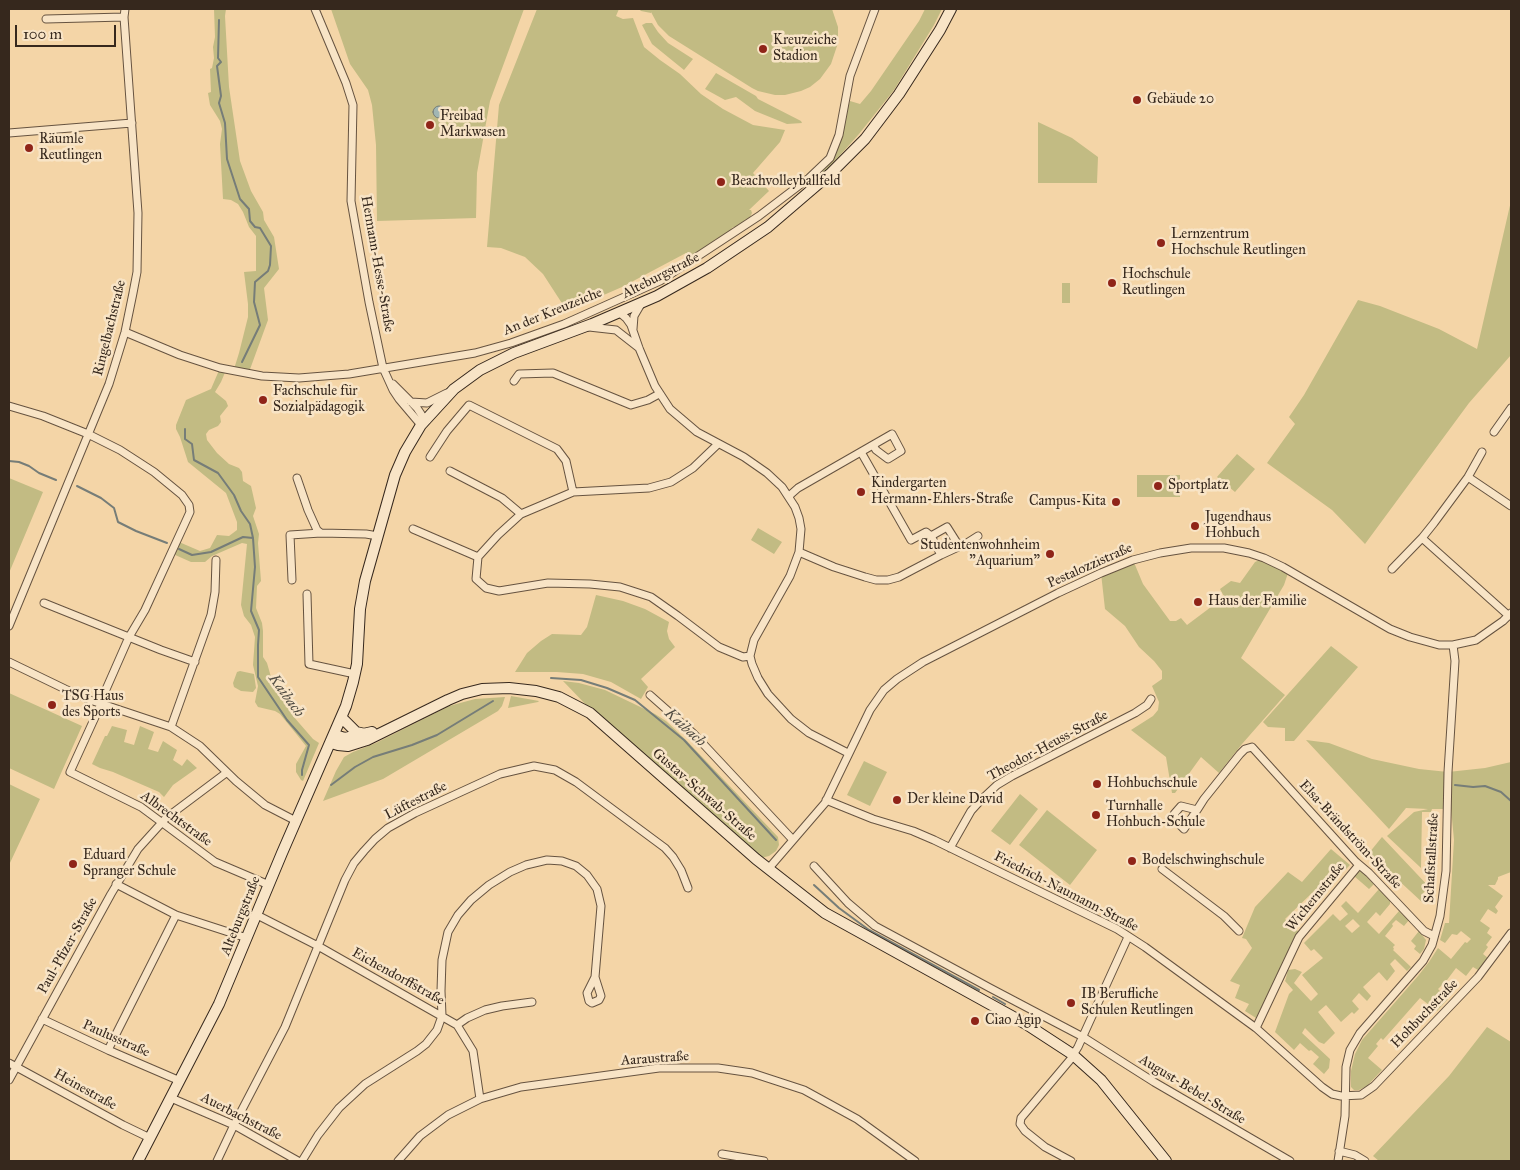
<!DOCTYPE html>
<meta charset="utf-8">
<style>
body{margin:0}
#map{position:relative;width:1520px;height:1170px;overflow:hidden;background:#f4d5a7;font-family:"IM FELL Great Primer",serif}
canvas{display:block}
.frame{position:absolute;inset:0;border:10px solid #36281d;pointer-events:none}
.scale{position:absolute;left:15px;top:25px;width:101px;height:22px;box-sizing:border-box;border:2px solid #36281d;border-top:0;padding-left:6px;font-size:15px;line-height:18px;white-space:nowrap;color:#36281d;-webkit-text-stroke:4px #f8e4c6;paint-order:stroke}
</style>
<div id="map">
<canvas width="1520" height="1170"></canvas>
<div class="frame"></div>
<div class="scale">100 m</div>
</div>
<script>
const c = document.querySelector('canvas').getContext('2d');
c.lineJoin = 'round';
function fill(path, color) { c.fillStyle = color; c.fill(path, 'evenodd'); }
const poly = rows => new Path2D(rows.map(r => 'M' + r).join(''));
function strokePath(path, color, width, dash) { c.strokeStyle = color; c.lineWidth = width; c.lineCap = dash ? 'butt' : 'round'; c.setLineDash(dash || []); c.stroke(path); }
function label(font, color, halo, rows, align = 'center') {
  c.font = font + ' "IM FELL Great Primer",serif'; c.lineWidth = 5; c.setLineDash([]); c.textBaseline = 'middle'; c.strokeStyle = halo; c.fillStyle = color; for (const [text, x, y, turn = 0] of rows) {
    c.save(); c.translate(x, y); c.rotate((+turn || 0) * Math.PI / 180); c.textAlign = isNaN(turn) ? turn : align; if (halo) c.strokeText(text, 0, 0); c.fillText(text, 0, 0); c.restore();
  }
}
const green = poly([
 [214,9,226,9,225,16,229,87,240,161,251,191,263,212,264,220,274,237,279,269,264,288,268,320,249,372,234,369,239,353,248,317,248,304,244,272,256,271,256,236,249,227,243,212,238,204,231,200,223,199,220,144,222,129,220,121,210,105,208,93,211,92,210,69,212,68,214,58,213,47,215,37],
 [331,9,524,9,490,101,477,173,476,218,377,221,376,145,372,105,368,90,350,64],
 [537,9,619,9,616,16,623,19,633,18,644,47,660,60,680,74,701,94,723,109,753,125,785,130,780,142,753,173,769,191,749,210,751,210,752,213,749,219,745,220,742,224,738,224,738,227,733,227,729,232,715,240,714,243,705,247,692,255,688,257,686,256,686,253,622,287,567,311,543,274,525,257,501,248,487,247,499,105],
 [639,9,832,9,838,27,838,43,831,64,820,79,810,87,801,91,785,95,775,95,758,91,752,88,669,36,658,25,651,12,651,13,641,11],
 [925,9,942,9,934,25,894,90,859,134,823,174,819,170,840,135,850,101,860,104,871,91,919,21],
 [646,23,652,23,658,32,668,43,693,59,684,70,652,44,642,25],
 [716,73,756,96,758,99,801,121,802,123,787,124,755,111,736,97,725,100,705,89],
 [1038,122,1072,138,1098,157,1097,183,1038,183],
 [1511,201,1511,355,1469,403,1365,544,1332,510,1267,463,1295,424,1289,417,1304,395,1358,300,1380,306,1439,329,1477,349],
 [1062,283,1070,283,1070,303,1062,303],
 [220,368,226,370,221,382,215,392,226,401,228,406,220,416,221,422,218,426,209,430,206,434,207,440,217,453,229,464,239,468,242,472,243,481,251,486,256,508,253,516,259,534,258,543,261,581,257,586,256,608,262,623,263,631,263,657,267,663,273,684,289,707,293,716,313,739,319,743,303,781,301,780,296,772,296,764,306,746,280,714,275,711,258,707,255,702,258,686,253,665,255,637,251,625,244,616,241,605,247,544,242,543,212,556,205,562,191,562,173,554,179,542,200,551,210,548,217,535,229,536,237,530,237,522,226,493,188,462,180,437,176,429,176,425,186,400,211,389],
 [1237,454,1255,469,1235,492,1217,477],
 [1137,475,1180,475,1180,497,1137,497],
 [9,478,43,492,9,573],
 [758,528,782,542,774,554,751,540],
 [1264,558,1289,570,1284,585,1241,658,1285,695,1242,744,1219,773,1201,757,1175,793,1172,793,1166,757,1131,730,1153,716,1158,710,1159,702,1152,686,1162,679,1162,671,1154,661,1139,647,1125,626,1105,609,1101,573,1133,560,1143,584,1170,621,1176,621,1181,618,1187,625,1211,607,1226,600,1220,589,1231,581,1240,583,1255,562],
 [596,595,623,601,645,609,669,622,667,631,669,639,675,647,641,679,648,687,641,699,611,682,583,674,557,672,515,672,527,653,541,641,552,634,581,635,587,627],
 [1331,646,1358,667,1294,741,1285,741,1285,728,1268,727,1263,722],
 [240,671,254,674,256,688,253,692,241,691,234,687,233,683,237,672],
 [563,681,579,683,605,690,655,714,666,721,687,741,778,837,779,845,776,851,769,856,761,858,591,710],
 [9,693,82,726,54,789,9,768],
 [511,696,539,701,538,702,508,708],
 [505,697,502,706,498,711,383,779,323,801,336,771,344,757,353,752,376,743,449,706,475,699],
 [112,726,127,730,124,742,134,745,140,726,154,732,148,749,158,752,163,741,177,750,173,760,182,766,187,759,197,768,173,785,164,797,159,792,113,772,100,768,92,764,105,736,107,736],
 [1306,740,1329,743,1372,759,1419,769,1448,772,1485,768,1511,762,1511,872,1498,877,1498,879,1495,885,1488,885,1503,896,1495,907,1498,911,1496,914,1488,909,1480,921,1490,928,1487,933,1492,937,1486,945,1488,947,1483,954,1488,958,1478,970,1473,967,1466,976,1456,968,1447,980,1438,989,1448,999,1437,1011,1420,998,1383,1040,1381,1038,1376,1044,1378,1046,1368,1058,1382,1070,1367,1086,1359,1090,1354,1090,1351,1087,1351,1071,1355,1054,1362,1040,1418,976,1429,962,1438,948,1451,959,1465,942,1467,943,1471,939,1461,931,1457,935,1452,934,1445,943,1440,940,1445,923,1449,923,1454,840,1448,777,1445,809,1432,809,1431,812,1422,812,1421,868,1387,836,1414,812,1428,809,1406,808,1389,829],
 [864,761,887,772,870,806,847,795],
 [9,784,40,799,9,865],
 [1020,794,1038,809,1010,845,991,831],
 [1047,810,1097,850,1070,885,1019,845],
 [1382,837,1432,890,1430,892,1427,890,1423,893,1427,898,1423,903,1369,853],
 [1331,849,1350,865,1344,871,1339,867,1285,919,1299,932,1256,1018,1245,1011,1249,1004,1235,998,1240,985,1230,981,1252,948,1246,939,1242,938,1255,907,1288,872,1302,882],
 [1361,871,1374,884,1369,889,1354,876,1358,872],
 [1379,889,1390,901,1390,904,1380,916,1376,912,1367,922,1379,934,1399,911,1409,920,1404,926,1396,920,1392,924,1393,926,1385,936,1395,945,1393,947,1394,949,1393,950,1411,967,1407,971,1395,959,1390,964,1395,971,1387,981,1379,972,1363,987,1371,996,1367,1001,1359,993,1352,1001,1359,1009,1354,1014,1352,1012,1341,1022,1326,1005,1318,1012,1335,1033,1324,1044,1319,1042,1305,1028,1302,1033,1330,1059,1329,1068,1324,1074,1313,1064,1319,1057,1311,1050,1309,1051,1300,1043,1294,1050,1275,1032,1289,994,1293,990,1285,981,1286,978,1288,970,1295,969,1302,972,1294,983,1311,1001,1318,994,1302,975,1323,958,1314,949,1311,951,1304,943,1333,914,1340,921,1348,914,1341,906,1346,901,1358,913],
 [1353,919,1360,926,1352,933,1345,926],
 [1419,931,1426,940,1424,949,1420,954,1414,949,1416,946,1411,941],
 [1487,1027,1511,1042,1511,1161,1379,1161,1373,1156,1449,1076]
]);
const water = poly([
 '433 112a6 6 0 1 1 12 0a6 6 0 1 1-12 0Z'
]);
const stream = poly([
 [219,20,218,58,221,62,217,66,221,96,219,103,225,123,227,159,240,199,249,209,250,221,255,227,260,228,271,246,270,265,268,271,255,282,254,302,260,325,242,362],
 [185,429,185,439,192,444,194,460,218,473,234,495,241,511,250,524,253,538,255,567,251,611,259,630,258,645,258,677,287,720,309,745,302,770,302,775],
 [9,461,19,462,29,466,39,473,56,480],
 [77,486,101,498,114,508,118,522,136,531,167,543],
 [179,549,192,555,211,552,243,537,253,538],
 [551,678,581,680,607,688,635,700,684,740,776,840],
 [331,785,355,767,373,757,412,745,437,735,493,701],
 [1455,785,1473,787,1485,786,1501,792,1511,801],
 [814,885,839,908,869,930,979,990],
 [993,997,1005,1004]
]);
const street = poly([
 [315,9,346,83,353,105,351,201,369,302,383,368,393,390,399,399,421,425],
 [46,19,124,17],
 [9,133,132,123],
 [620,313,626,318,631,325,639,348,655,386,670,409,697,432,744,457,767,473,782,487,795,507,799,518,801,529,799,552,790,576,754,640,750,656,752,664,758,678,768,694,791,719,809,733,848,753],
 [589,327,616,330,639,348],
 [633,329,634,316,641,304],
 [125,332,180,355,220,368,262,376,299,378,349,374,475,353,511,343,564,324,660,281,759,216,809,178,830,158,839,135,850,76,875,9],
 [514,381,519,374,553,373,631,405,648,400,659,394],
 [393,384,417,408,425,420],
 [411,402,427,403,447,393],
 [9,406,43,416,88,434,120,450,154,472,182,495,189,505,190,512,185,523,145,610,129,637,100,703],
 [1494,432,1511,408],
 [718,444,693,468,671,482,649,488,573,492,521,514,498,535,478,557,476,579,486,588,499,591,548,583,590,584,620,587,651,597,678,616,719,647,743,657,750,656],
 [861,452,911,540,926,532,931,536],
 [430,457,447,431,469,405,557,449,566,461,573,492],
 [450,471,502,498,521,514],
 [1468,477,1511,506],
 [297,478,308,510,317,530,321,533],
 [789,496,798,488,892,434,901,451,888,459,876,450,873,445],
 [413,529,478,557],
 [1422,538,1509,616],
 [799,552,834,567,865,577,876,580,888,580,899,577,941,555,967,543,978,536],
 [941,555,931,536,947,527,959,546],
 [1392,569,1422,538,1434,523,1468,477,1482,452],
 [292,580,290,535,321,533,366,534,378,536],
 [307,594,309,664,355,674],
 [44,603,161,650,195,662],
 [9,626,109,384,125,332,133,293,137,272,138,213,124,17,125,9],
 [9,662,65,689,90,700,171,727,200,746,236,781,265,805,296,821],
 [650,695,693,733,793,840],
 [101,704,70,772,141,807,215,862,269,885],
 [171,727,211,615,215,592,216,560],
 [826,800,873,819,913,831,934,840,1117,929,1145,947,1256,1028,1322,1087,1332,1094,1341,1096,1361,1095,1374,1086,1478,977,1511,933],
 [1197,810,1181,806,1174,814,1178,823,1184,829,1197,810,1204,799,1240,754,1245,749,1252,747,1356,862,1369,873,1424,931,1434,936],
 [950,848,971,811,981,800,997,785,1012,776,1135,713,1147,705,1151,699],
 [814,866,848,903,875,926,990,988,1083,1037,1154,1082,1290,1161],
 [769,868,825,803,870,710,884,690,897,679,923,662,1058,593,1101,573,1133,560,1160,553,1191,548,1224,548,1249,553,1264,558,1283,567,1390,629,1410,637,1439,645,1453,645,1476,640,1503,621,1511,613],
 [1162,869,1224,916,1239,931],
 [116,884,176,915,247,938],
 [257,915,318,946,457,1025,473,1051,480,1099],
 [42,1019,108,1050,180,1081],
 [457,1025,467,1018,485,1010,502,1006,532,1002],
 [1256,1028,1299,937,1359,865],
 [108,1050,176,915],
 [9,1063,123,1125,150,1138],
 [9,1080,111,894,138,849,166,818,226,773],
 [171,1098,234,1125,298,1161],
 [1339,1151,1355,1155,1365,1161],
 [722,1154,764,1161],
 [217,1161,234,1125,285,1027,345,880,354,863,364,851,375,839,388,828,415,813,500,774,534,766,555,770,576,782,665,848,673,857,681,870,688,888],
 [302,1161,318,1135,339,1108,365,1084,417,1051,426,1044,437,1030,442,1016,441,991,442,960,448,932,458,915,471,900,489,885,510,872,526,865,547,860,562,861,576,866,587,875,597,889,601,906,595,977,587,993,589,1001,592,1003,599,1000,601,996,595,977],
 [398,1161,420,1136,448,1115,480,1099,521,1087,659,1068,718,1068,752,1073,804,1090,857,1119,915,1161],
 [1071,1161,1045,1147,1025,1131,1020,1124,1021,1118,1070,1060,1078,1047,1128,937],
 [1338,1161,1345,1116,1346,1067,1350,1050,1360,1033,1423,961,1432,945,1440,916,1446,871,1448,772,1455,661,1453,645]
]);
const secondary = poly([
 [342,718,356,732,365,734],
 [335,735,345,738,372,732],
 [331,743,338,745,348,746,367,740,448,700,462,694,482,689,509,688,536,691,559,697,590,713,756,859,825,913,1026,1024,1072,1054,1101,1080,1166,1161],
 [138,1161,219,1004,282,853,346,706,353,682,357,664,360,609,365,581,395,475,405,452,421,425,454,389,480,370,514,353,592,324,657,296,707,268,768,227,831,173,865,139,899,94,940,30,951,9]
]);
const markers = [
 [763,49,5,"#8f2418"],
 [1137,100,5,"#8f2418"],
 [430,125,5,"#8f2418"],
 [29,148,5,"#8f2418"],
 [721,182,5,"#8f2418"],
 [1161,243,5,"#8f2418"],
 [1112,283,5,"#8f2418"],
 [263,400,5,"#8f2418"],
 [1158,486,5,"#8f2418"],
 [861,492,5,"#8f2418"],
 [1116,502,5,"#8f2418"],
 [1195,526,5,"#8f2418"],
 [1050,554,5,"#8f2418"],
 [1198,602,5,"#8f2418"],
 [52,705,5,"#8f2418"],
 [1097,784,5,"#8f2418"],
 [897,800,5,"#8f2418"],
 [1096,815,5,"#8f2418"],
 [1132,861,5,"#8f2418"],
 [73,864,5,"#8f2418"],
 [1071,1003,5,"#8f2418"],
 [975,1021,5,"#8f2418"]
];
const poiNames = [
 ["Kreuzeiche",773,41],
 ["Stadion",773,57],
 ["Gebäude 20",1147,100],
 ["Freibad",440,117],
 ["Markwasen",440,133],
 ["Räumle",39,140],
 ["Reutlingen",39,156],
 ["Beachvolleyballfeld",731,182],
 ["Lernzentrum",1171,235],
 ["Hochschule Reutlingen",1171,251],
 ["Hochschule",1122,275],
 ["Reutlingen",1122,291],
 ["Fachschule für",273,392],
 ["Sozialpädagogik",273,408],
 ["Kindergarten",871,484],
 ["Hermann-Ehlers-Straße",871,500],
 ["Sportplatz",1168,486],
 ["Campus-Kita",1106,502,"right"],
 ["Jugendhaus",1205,518],
 ["Hohbuch",1205,534],
 ["Studentenwohnheim",1040,546,"right"],
 ["\"Aquarium\"",1040,562,"right"],
 ["Haus der Familie",1208,602],
 ["TSG Haus",62,697],
 ["des Sports",62,713],
 ["Hohbuchschule",1107,784],
 ["Der kleine David",907,800],
 ["Turnhalle",1106,807],
 ["Hohbuch-Schule",1106,823],
 ["Eduard",83,856],
 ["Spranger Schule",83,872],
 ["Bodelschwinghschule",1142,861],
 ["IB Berufliche",1081,995],
 ["Schulen Reutlingen",1081,1011],
 ["Ciao Agip",985,1021]
];
const streetNames = [
 ["Hermann-Hesse-Straße",377,264,80],
 ["Alteburgstraße",661,276,-27],
 ["An der Kreuzeiche",553,312,-22],
 ["Ringelbachstraße",110,328,-76],
 ["Pestalozzistraße",1090,566,-24],
 ["Theodor-Heuss-Straße",1048,746,-28],
 ["Gustav-Schwab-Straße",704,795,41],
 ["Lüftestraße",416,801,-27],
 ["Albrechtstraße",176,819,36],
 ["Elsa-Brändström-Straße",1350,835,47],
 ["Schafstallstraße",1432,858,-87],
 ["Friedrich-Naumann-Straße",1066,892,27],
 ["Wichernstraße",1316,897,-51],
 ["Alteburgstraße",241,916,-68],
 ["Paul-Pfizer-Straße",68,946,-61],
 ["Eichendorffstraße",398,977,29],
 ["Hohbuchstraße",1425,1014,-46],
 ["Paulusstraße",116,1039,24],
 ["Aaraustraße",655,1059,-4],
 ["Heinestraße",85,1090,29],
 ["August-Bebel-Straße",1192,1090,31],
 ["Auerbachstraße",241,1117,27]
];
const waterNames = [
 ["Kaibach",286,696,54],
 ["Kaibach",685,728,42]
];
fill(green, '#c2bb83');
fill(water, '#a1b6b4');
strokePath(water, '#767d78', 1);
strokePath(stream, '#767d78', 2);
strokePath(street, '#665340', 9);
strokePath(secondary, '#36281d', 12);
strokePath(street, '#f8e4c6', 7);
strokePath(secondary, '#f8e4c6', 10);
for (const [x, y, r, color] of markers) { const dot = new Path2D(); dot.arc(x, y, r, 0, 2 * Math.PI); c.fillStyle = color; c.fill(dot); strokePath(dot, '#f8e4c6', 2); }
label('14px', '#36281d', '#f8e4c6', poiNames, 'left');
label('14px', '#36281d', '#f8e4c6', streetNames);
label('italic 15px', '#514c43', '#f8e4c6', waterNames);
</script>
